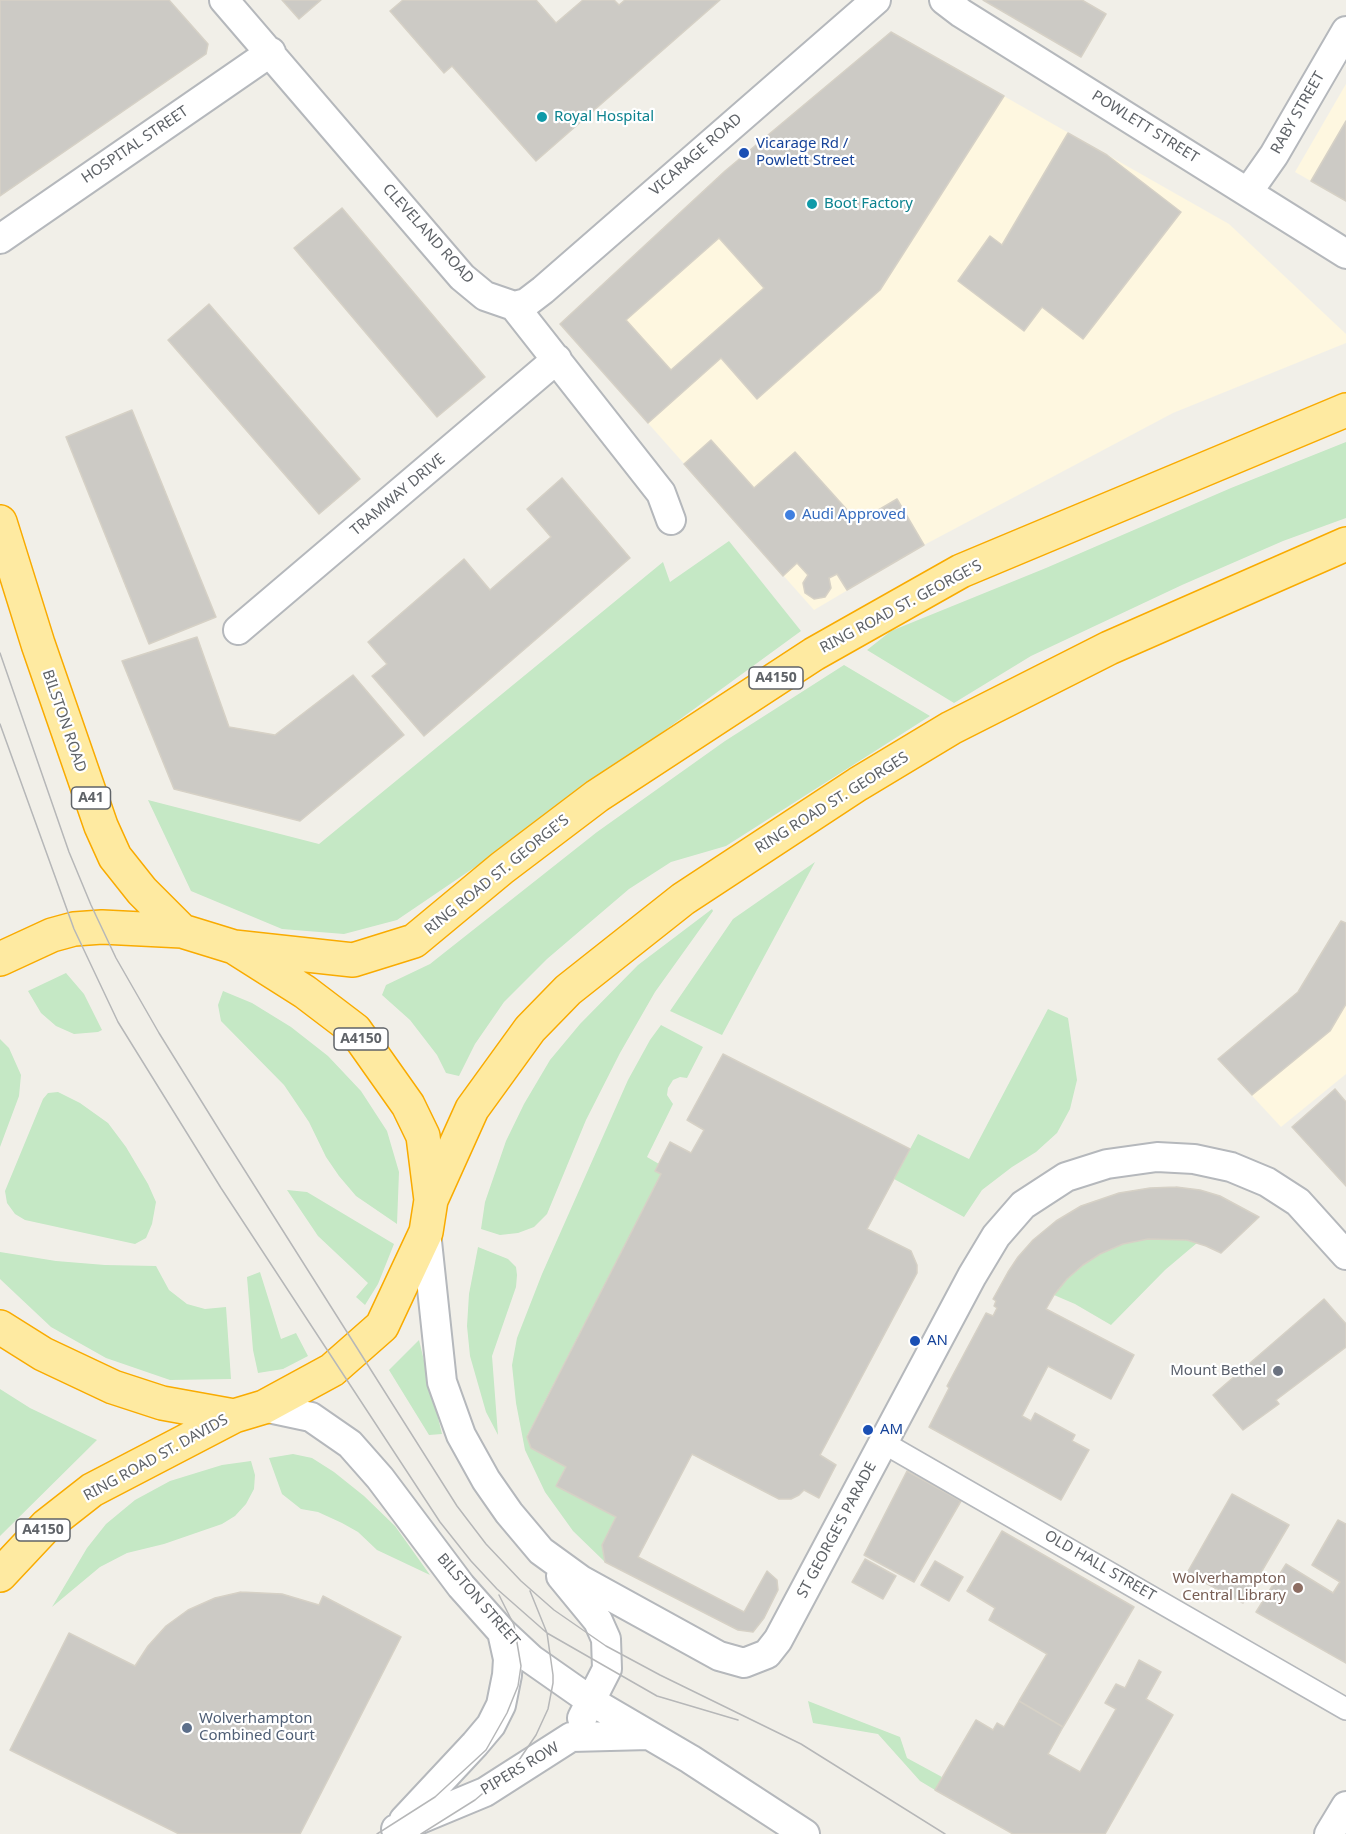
<!DOCTYPE html>
<style>
body{margin:0}
canvas{display:block;background:#f1efe8}
</style>
<canvas width="1346" height="1834"></canvas>
<script>
const c = document.querySelector('canvas').getContext('2d');
c.lineJoin = 'round';
function fill(path, color) { c.fillStyle = color; c.fill(path, 'evenodd'); }
const poly = rows => new Path2D(rows.map(r => 'M' + r).join(''));
function strokePath(path, color, width, dash) { c.strokeStyle = color; c.lineWidth = width; c.lineCap = dash ? 'butt' : 'round'; c.setLineDash(dash || []); c.stroke(path); }
function label(font, color, halo, rows, align = 'center') {
  c.font = font + ' "Noto Sans",sans-serif'; c.lineWidth = 4.5; c.setLineDash([]); c.textBaseline = 'middle'; c.strokeStyle = halo; c.fillStyle = color; for (const [text, x, y, turn = 0] of rows) {
    c.save(); c.translate(x, y); c.rotate((+turn || 0) * Math.PI / 180); c.textAlign = isNaN(turn) ? turn : align; if (halo) c.strokeText(text, 0, 0); c.fillText(text, 0, 0); c.restore();
  }
}
const commercial = poly([
 [891,32,1229,224,1346,334,1346,343,1173,413,924,545,814,610,560,324,725,171],
 [1346,84,1346,201,1295,172],
 [1341,921,1346,923,1346,1074,1281,1127,1218,1059,1298,992]
]);
const green = poly([
 [1346,442,1346,518,1283,541,1182,585,1031,656,954,703,867,650,891,631,1046,568,1231,488],
 [729,541,801,631,509,844,397,920,344,934,282,929,191,891,148,800,319,844,663,562,670,582],
 [844,665,930,716,726,846,671,862,629,889,547,959,504,1002,475,1044,459,1076,446,1073,437,1055,410,1020,382,995,386,985,430,964,597,832,725,741],
 [815,862,722,1035,670,1011,733,919],
 [712,909,713,911,655,992,620,1053,586,1120,547,1214,534,1227,518,1233,500,1235,481,1229,485,1202,506,1141,524,1104,550,1060,580,1024,638,965],
 [66,973,84,994,102,1030,98,1032,74,1034,56,1026,41,1013,28,991],
 [223,991,252,1003,291,1027,328,1056,361,1091,387,1131,399,1172,397,1224,356,1196,339,1176,326,1157,309,1122,284,1085,221,1021,218,1005],
 [1048,1009,1068,1018,1077,1080,1070,1109,1057,1133,1036,1152,1012,1167,982,1190,964,1217,894,1179,918,1134,969,1159],
 [661,1025,703,1047,687,1078,680,1077,673,1080,668,1088,667,1095,673,1104,647,1157,659,1164,661,1174,527,1436,531,1448,566,1467,556,1486,616,1517,602,1545,605,1562,573,1531,545,1492,525,1450,516,1403,512,1365,517,1338,542,1274,628,1080,650,1040],
 [0,1039,9,1048,21,1075,19,1096,0,1147],
 [58,1092,80,1103,108,1123,126,1147,148,1184,156,1202,152,1224,146,1238,135,1244,25,1220,15,1214,7,1203,5,1191,43,1099,48,1093],
 [287,1190,307,1192,394,1244,378,1284,365,1305,356,1297,368,1283,318,1236],
 [1148,1239,1187,1240,1197,1243,1165,1270,1111,1325,1075,1304,1054,1295,1067,1279,1083,1265,1100,1254,1123,1244],
 [478,1247,508,1259,516,1267,517,1275,516,1287,492,1356,498,1435,486,1412,470,1356,467,1326,469,1294],
 [0,1252,56,1261,105,1265,156,1266,169,1290,187,1304,205,1309,226,1307,231,1379,170,1380,106,1358,51,1327,0,1279],
 [260,1272,281,1339,296,1333,308,1356,283,1369,258,1373,253,1350,247,1277],
 [419,1340,428,1377,442,1434,429,1435,389,1370],
 [0,1389,30,1408,97,1440,0,1536],
 [293,1454,312,1458,334,1472,364,1496,395,1526,430,1575,377,1550,358,1532,342,1523,318,1512,301,1509,282,1494,269,1458],
 [251,1461,255,1475,254,1489,246,1504,235,1516,222,1524,164,1544,127,1553,100,1567,52,1607,87,1548,106,1524,135,1500,170,1481,222,1465],
 [808,1701,900,1737,907,1758,942,1777,935,1790,920,1781,878,1734,813,1723]
]);
const building = poly([
 [0,0,169,0,208,44,206,54,0,196,0,0],
 [282,0,321,0,299,19,282,0],
 [403,0,536,0,556,23,583,0,614,0,619,5,625,0,720,0,536,161,452,66,444,73,390,11,403,0],
 [983,0,1082,0,1106,14,1081,57,983,0],
 [891,32,1004,96,880,290,757,399,721,358,648,423,560,324,725,171,891,32],
 [719,238,764,288,671,370,626,320,719,238],
 [1346,121,1346,201,1311,181,1346,121],
 [1068,133,1107,155,1181,212,1083,339,1042,307,1024,331,958,281,990,236,1002,245,1068,133],
 [342,208,485,377,437,417,294,248,342,208],
 [209,304,360,479,319,514,168,340,209,304],
 [132,410,216,617,149,644,66,437,132,410],
 [711,440,754,488,795,452,858,522,897,499,924,545,847,590,837,574,829,578,831,588,825,597,814,599,805,593,803,583,808,575,797,563,783,576,684,464,711,440],
 [562,478,630,558,424,736,372,676,387,664,368,642,464,559,490,590,551,537,527,509,562,478],
 [197,637,229,727,275,735,353,675,404,735,300,821,174,789,122,661,197,637],
 [1341,921,1346,923,1346,1004,1330,1031,1252,1095,1218,1059,1298,992,1341,921],
 [723,1054,910,1149,867,1229,911,1251,917,1265,917,1273,820,1455,836,1465,819,1498,804,1490,799,1495,791,1499,779,1499,692,1454,638,1557,744,1612,767,1571,777,1580,778,1590,764,1618,753,1632,738,1630,605,1562,602,1545,616,1517,556,1486,566,1467,531,1448,527,1437,661,1174,655,1171,670,1142,691,1153,704,1130,687,1120,723,1054],
 [1335,1089,1346,1102,1346,1186,1292,1127,1335,1089],
 [1176,1187,1200,1190,1220,1196,1259,1217,1221,1253,1206,1246,1187,1240,1148,1239,1123,1244,1100,1254,1083,1265,1067,1279,1054,1295,1046,1309,1134,1355,1111,1399,1048,1366,1022,1416,1031,1421,1035,1413,1075,1435,1072,1441,1089,1450,1061,1500,929,1427,949,1388,947,1386,986,1313,993,1316,997,1308,994,1306,996,1301,993,1299,1008,1272,1018,1257,1033,1240,1056,1221,1081,1206,1119,1193,1150,1188,1176,1187],
 [1324,1299,1346,1324,1346,1347,1276,1400,1279,1404,1243,1430,1213,1395,1324,1299],
 [907,1471,961,1501,914,1582,864,1555,907,1471],
 [1232,1494,1289,1525,1243,1603,1187,1573,1232,1494],
 [1338,1520,1346,1524,1346,1663,1256,1612,1286,1564,1333,1593,1340,1582,1312,1565,1338,1520],
 [1002,1531,1134,1607,1063,1727,1019,1701,1047,1654,989,1620,995,1608,967,1591,1002,1531],
 [865,1559,896,1576,883,1599,852,1582,865,1559],
 [935,1561,963,1577,949,1601,921,1585,935,1561],
 [241,1592,282,1594,319,1605,323,1596,401,1637,300,1834,179,1834,10,1750,69,1633,135,1666,148,1646,166,1626,188,1610,215,1598,241,1592],
 [1139,1660,1161,1672,1146,1699,1173,1715,1105,1834,1013,1834,935,1790,976,1720,993,1730,997,1723,1004,1727,1019,1701,1063,1727,1048,1754,1080,1772,1116,1709,1105,1703,1116,1684,1125,1688,1139,1660]
]);
const pedestrian = poly([
 [884,1443,1346,1709]
]);
const minor = poly([
 [224,0,462,277,485,296,514,306,661,493,671,520],
 [944,0,961,13,1346,254],
 [1248,192,1274,155,1346,31],
 [0,239,271,52],
 [514,306,526,303,543,290,876,0],
 [238,630,557,359],
 [426,1232,442,1382,461,1435,486,1480,509,1513,541,1551,581,1580,719,1656,744,1663,767,1654,778,1640,972,1276,996,1236,1023,1205,1066,1177,1107,1164,1157,1157,1194,1159,1231,1167,1267,1182,1298,1202,1346,1255],
 [264,1407,311,1417,350,1444,380,1478,461,1586,502,1632,531,1659,591,1701,690,1759,805,1834],
 [561,1576,598,1621,606,1639,607,1669,582,1718],
 [404,1820,475,1744,491,1725,501,1705,507,1675,508,1659,502,1632],
 [396,1829,485,1792,571,1737,649,1735],
 [1329,1834,1346,1806]
]);
const trunk = poly([
 [0,522,38,644,101,826,115,857,142,891,182,931],
 [234,947,353,960,414,941,502,868,597,796,814,654,961,571,1346,410],
 [0,959,52,935,74,929,102,927,182,931,234,947,305,992,355,1030,408,1105,423,1136,431,1200,426,1232,382,1326,332,1370,264,1407,234,1416,162,1403,113,1387,43,1354,0,1327],
 [431,1200,472,1109,530,1029,568,990,683,899,858,784,951,728,1109,648,1346,544],
 [0,1575,46,1526,92,1490,234,1416]
]);
const tram = poly([
 [0,653,69,852,91,905,116,958,159,1033,223,1136,457,1506,486,1544,521,1581,554,1610,606,1646,660,1675,801,1744,945,1834],
 [0,724,74,929,118,1022,221,1188,440,1522,471,1561,497,1589,547,1633,657,1696,738,1720],
 [377,1834,435,1797,486,1750,507,1713,518,1686,521,1666,514,1625,499,1595],
 [421,1834,475,1800,515,1766,536,1735,548,1709,553,1683,553,1675,547,1633,530,1591]
]);
const markers = [
 [542,117,6,"#0f9aa8"],
 [744,153,6,"#1a4fb4"],
 [812,204,6,"#0f9aa8"],
 [790,515,6,"#3f7fe0"],
 [915,1341,6,"#1a4fb4"],
 [1278,1371,6,"#6b7280"],
 [868,1430,6,"#1a4fb4"],
 [1298,1588,6,"#8d6e63"],
 [187,1728,6,"#5c6f8a"]
];
const shields = [
 [776,678,54],
 [91,798,39],
 [361,1039,54],
 [43,1530,54]
];
const shieldNames = [
 ["A4150",776,678],
 ["A41",91,798],
 ["A4150",361,1039],
 ["A4150",43,1530]
];
const streetNames = [
 ["RABY STREET",1298,113,-60],
 ["POWLETT STREET",1145,127,32],
 ["HOSPITAL STREET",135,145,-34],
 ["VICARAGE ROAD",696,155,-41],
 ["CLEVELAND ROAD",428,234,48],
 ["TRAMWAY DRIVE",398,495,-40],
 ["RING ROAD ST. GEORGE'S",901,607,-28],
 ["BILSTON ROAD",64,721,71],
 ["RING ROAD ST. GEORGES",832,803,-32],
 ["RING ROAD ST. GEORGE'S",497,875,-39],
 ["RING ROAD ST. DAVIDS",156,1458,-29],
 ["ST GEORGE'S PARADE",837,1530,-62],
 ["OLD HALL STREET",1100,1566,30],
 ["BILSTON STREET",478,1600,49],
 ["PIPERS ROW",520,1769,-31]
];
const cultureNames = [
 ["Royal Hospital",554,117],
 ["Boot Factory",824,204]
];
const transitNames = [
 ["Vicarage Rd /",756,144],
 ["Powlett Street",756,161],
 ["AN",927,1341],
 ["AM",880,1430]
];
const shopNames = [
 ["Audi Approved",802,515]
];
const worshipNames = [
 ["Mount Bethel",1266,1371]
];
const educationNames = [
 ["Wolverhampton",1286,1579],
 ["Central Library",1286,1596]
];
const serviceNames = [
 ["Wolverhampton",199,1719],
 ["Combined Court",199,1736]
];
fill(commercial, '#fef7e0');
fill(green, '#c5e8c5');
fill(building, '#cccac5');
strokePath(building, '#d6d1c6', 1.5);
strokePath(pedestrian, '#b5b8bc', 24);
strokePath(minor, '#b5b8bc', 32);
strokePath(trunk, '#f9ab00', 36);
strokePath(pedestrian, '#fff', 21);
strokePath(minor, '#fff', 28);
strokePath(trunk, '#feeaa1', 33);
strokePath(tram, '#b6b7b8', 1.5);
for (const [x, y, r, color] of markers) { const dot = new Path2D(); dot.arc(x, y, r, 0, 2 * Math.PI); c.fillStyle = color; c.fill(dot); strokePath(dot, '#fff', 2); }
for (const [x, y, w] of shields) { const box = new Path2D(); box.roundRect(x - w / 2, y - 11, w, 22, 4.5); c.fillStyle = '#fff'; c.fill(box); strokePath(box, '#5f6368', 1.5); }
label('bold 14px', '#5f6368', null, shieldNames);
label('15px', '#5f6368', '#fff', streetNames);
label('15px', '#0d838f', '#fff', cultureNames, 'left');
label('15px', '#164399', '#fff', transitNames, 'left');
label('15px', '#366cbe', '#fff', shopNames, 'left');
label('15px', '#5b616d', '#fff', worshipNames, 'right');
label('15px', '#785e54', '#fff', educationNames, 'right');
label('15px', '#4e5e75', '#fff', serviceNames, 'left');
</script>
